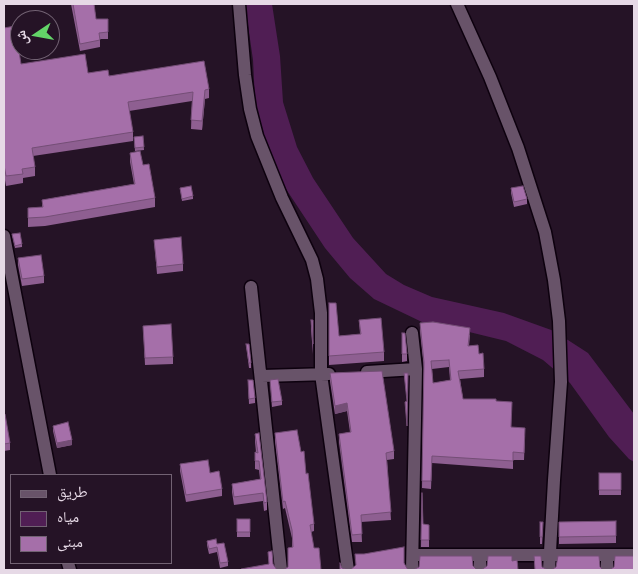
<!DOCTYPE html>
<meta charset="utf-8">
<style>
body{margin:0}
#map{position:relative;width:638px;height:574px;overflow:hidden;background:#251326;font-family:"Titillium Web","Noto Naskh Arabic",sans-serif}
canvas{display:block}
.frame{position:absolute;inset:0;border:5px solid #e6d9e6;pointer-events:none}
.legend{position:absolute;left:10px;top:474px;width:162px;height:90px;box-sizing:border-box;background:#251326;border:1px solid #726273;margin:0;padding:6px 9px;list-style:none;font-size:15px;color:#e6d9e6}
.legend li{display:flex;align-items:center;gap:10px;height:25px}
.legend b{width:25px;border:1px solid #726273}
.north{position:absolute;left:10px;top:10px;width:50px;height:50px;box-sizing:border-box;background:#251326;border:1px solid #726273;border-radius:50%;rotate:258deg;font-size:14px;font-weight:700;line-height:20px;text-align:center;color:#e6d9e6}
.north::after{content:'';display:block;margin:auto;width:18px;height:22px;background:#63d468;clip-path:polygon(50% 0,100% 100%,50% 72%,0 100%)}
</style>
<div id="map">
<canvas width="638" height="574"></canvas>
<div class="frame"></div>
<ul class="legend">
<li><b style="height:6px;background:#685369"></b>طريق</li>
<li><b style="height:14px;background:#501e54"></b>مياه</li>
<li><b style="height:14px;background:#a56fa9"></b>مبنى</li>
</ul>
<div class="north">ش</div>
</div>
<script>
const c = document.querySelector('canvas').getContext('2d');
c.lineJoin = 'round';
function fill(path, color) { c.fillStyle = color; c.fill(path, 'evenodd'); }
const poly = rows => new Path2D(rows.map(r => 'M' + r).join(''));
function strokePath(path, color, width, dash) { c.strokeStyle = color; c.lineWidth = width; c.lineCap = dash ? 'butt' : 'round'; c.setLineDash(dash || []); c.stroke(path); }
const water = poly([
 [245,4,272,4,280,56,283,102,297,147,313,178,353,238,386,274,404,285,432,297,504,313,554,331,588,353,634,414,634,462,629,459,609,437,570,383,543,360,506,341,461,330,422,322,374,299,350,278,325,248,282,183,267,148,255,101,253,60]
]);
const street = poly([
 [239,4,245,75,250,109,257,136,282,198,312,260,317,279,321,313,321,374,348,570],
 [457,4,490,77,518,148,545,232,554,280,559,321,561,382,554,480,549,570],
 [4,236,50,475],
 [251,287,281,570],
 [412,333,416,369,412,570],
 [367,372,416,369],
 [262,376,329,374],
 [413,555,634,555],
 [68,563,70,570],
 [480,570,480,555],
 [607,570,607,555]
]);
const wall = poly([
 [71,4,94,4,96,19,108,19,108,39,100,39,100,47,80,51],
 [4,28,21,64,209,89,209,98,205,99,202,130,191,129,192,101,129,111,133,132,133,141,33,156,35,167,35,176,23,178,23,183,6,186,4,174],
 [143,136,144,150,135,151,134,137],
 [130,153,143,165,155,198,155,207,45,226,28,227,28,208,42,207,42,200,134,184,130,162],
 [180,188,193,196,193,199,182,201],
 [511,188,527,199,527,204,514,207,511,193],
 [12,234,22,244,22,247,15,248],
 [154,240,183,264,183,271,157,274],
 [18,258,44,276,44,283,22,286,18,265],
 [329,303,339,336,360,334,359,320,384,352,384,361,329,365],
 [311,320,313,329,313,354,311,329],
 [420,323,470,335,469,346,479,354,484,369,484,377,460,379,463,399,496,401,511,428,525,436,524,460,513,460,513,469,432,463,431,489,422,488,424,368,420,331],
 [449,367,450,380,433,383,432,369],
 [143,326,173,357,173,364,145,365],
 [402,333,407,354,407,361,402,362],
 [246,344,251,363,251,368,249,368],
 [330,373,394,451,394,459,387,460,391,520,361,522,362,542,352,542,339,442,339,434,350,432,347,411,335,414,330,381],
 [248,380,255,398,255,403,249,404],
 [270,380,282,401,282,405,272,407],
 [4,414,10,443,10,450,4,451],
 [53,426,72,445,57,448,53,431],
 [275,433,301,452,306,474,314,524,314,531,311,532,288,567,292,547,292,538,285,508,283,509,275,441],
 [255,434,267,502,267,510,264,511,263,501,234,505,232,492,232,484,260,479,259,470,255,469,255,452,256,452,255,442],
 [180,464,210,473,222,489,222,496,186,502,180,471],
 [599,473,621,473,621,495,599,495],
 [422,493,423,524,429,525,429,547,421,547],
 [237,519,250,519,250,537,237,537],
 [616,521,616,543,559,544,559,537],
 [540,522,543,529,542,544,540,544],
 [207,541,217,544,228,562,228,566,220,568,217,552,209,554,207,545]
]);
const shadedWall = poly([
 [205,90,205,99,202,130,202,121],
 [347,403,347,411,335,414,335,406],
 [72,440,72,445,57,448,57,443]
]);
const building = poly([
 [73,4,94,4,96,19,108,19,108,32,99,33,100,40,80,44,73,4],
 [15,26,21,64,85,54,88,73,108,70,109,76,204,61,209,89,205,90,202,121,191,120,193,92,128,102,133,132,32,148,35,167,22,169,23,174,6,176,4,165,4,28,15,26],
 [143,136,144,147,135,148,134,137,143,136],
 [140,151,143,165,149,164,155,198,45,217,28,218,28,208,43,207,42,200,135,184,130,153,140,151],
 [191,186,193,196,182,199,180,188,191,186],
 [523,186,527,199,514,202,511,188,523,186],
 [20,233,22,244,15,246,12,234,20,233],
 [181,237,183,264,157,267,154,240,181,237],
 [41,255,44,276,22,279,18,258,41,255],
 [329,303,336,303,339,336,361,334,359,320,381,318,384,352,329,356,329,303],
 [311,320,313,320,313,344,311,320],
 [433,322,470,328,468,346,478,345,479,354,483,353,484,369,458,371,463,399,496,399,496,401,512,402,511,427,525,428,524,453,513,452,513,461,432,456,431,481,422,481,424,362,420,323,433,322],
 [449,360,451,380,433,383,431,361,449,360],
 [171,324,173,357,145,358,143,326,171,324],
 [402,333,405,333,407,354,402,354,402,333],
 [246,344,249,344,251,363,249,363,246,344],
 [382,371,394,451,386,453,391,512,361,515,362,534,352,535,339,434,351,432,347,403,335,406,330,373,382,371],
 [404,373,408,373,407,426,405,402,407,401,404,373],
 [278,379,282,401,272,402,270,380,278,379],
 [248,380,253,380,255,398,249,399,248,380],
 [4,414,5,414,10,443,4,444,4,414],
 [68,422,72,440,57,443,53,426,68,422],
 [297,430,301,452,304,451,306,474,308,473,314,524,310,525,314,548,319,548,321,570,283,570,288,567,288,548,293,547,292,530,285,501,283,502,275,433,297,430],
 [259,433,267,502,264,503,263,493,234,497,232,484,261,479,259,461,255,461,255,452,258,453,255,434,259,433],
 [208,460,210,473,219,471,222,489,186,495,180,464,208,460],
 [599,473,621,473,621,490,599,490,599,473],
 [422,493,423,524,429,525,429,540,421,540,422,493],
 [237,519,250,519,250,532,237,532,237,519],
 [616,521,616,536,559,537,559,522,616,521],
 [540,522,543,522,542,537,540,537,540,522],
 [216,539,217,544,224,543,228,562,220,563,217,547,209,549,207,541,216,539],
 [404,547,404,563,408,570,410,570,350,570,356,565,355,554,364,554,404,547],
 [272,551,273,564,277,570,278,570,242,570,241,569,269,564,268,552,272,551],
 [420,556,472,556,473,566,477,570,413,570,419,567,420,556],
 [488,556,512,556,512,561,517,560,518,570,481,570,487,566,488,556],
 [534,556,541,556,542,567,548,570,535,570,534,556],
 [558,556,599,556,600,567,603,570,551,570,556,567,558,556],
 [615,556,634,556,634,570,609,570,614,567,615,556],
 [340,563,342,568,348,570,340,570,340,563]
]);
fill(water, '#501e54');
strokePath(street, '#0d010e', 15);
strokePath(street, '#685369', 12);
fill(wall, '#8e5f91');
fill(shadedWall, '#744e76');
fill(building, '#a56fa9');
strokePath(building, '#744e76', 1);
</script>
